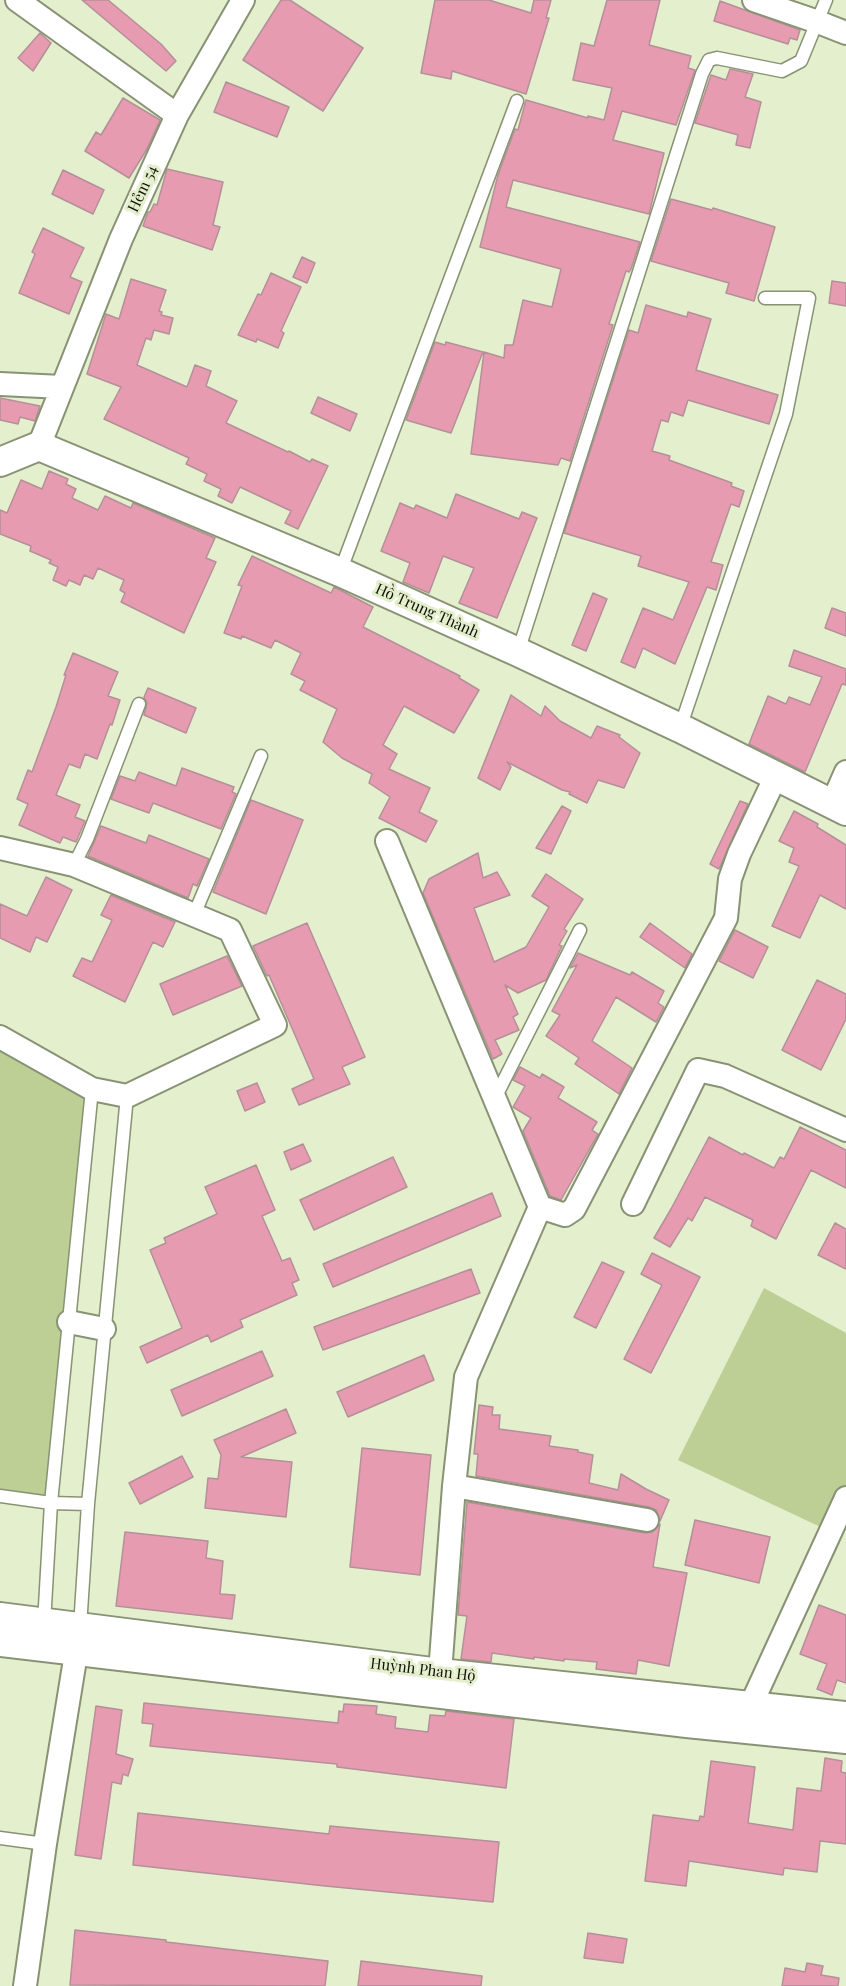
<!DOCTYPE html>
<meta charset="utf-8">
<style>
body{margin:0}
canvas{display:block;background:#e4efcd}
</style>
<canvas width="846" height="1986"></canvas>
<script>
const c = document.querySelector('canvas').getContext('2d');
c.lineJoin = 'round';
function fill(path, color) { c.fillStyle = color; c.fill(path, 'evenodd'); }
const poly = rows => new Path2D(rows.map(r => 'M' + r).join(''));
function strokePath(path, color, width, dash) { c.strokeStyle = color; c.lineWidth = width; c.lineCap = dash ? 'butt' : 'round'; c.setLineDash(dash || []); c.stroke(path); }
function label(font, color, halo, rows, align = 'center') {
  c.font = font + ' "Playfair Display",serif'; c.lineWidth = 6; c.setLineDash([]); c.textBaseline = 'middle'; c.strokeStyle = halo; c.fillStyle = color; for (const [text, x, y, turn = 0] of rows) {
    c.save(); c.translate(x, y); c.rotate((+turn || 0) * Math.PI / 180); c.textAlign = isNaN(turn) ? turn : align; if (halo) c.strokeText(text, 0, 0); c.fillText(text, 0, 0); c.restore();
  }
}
const green = poly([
 [0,1037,92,1089,51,1503,0,1496],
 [764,1288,846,1333,846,1489,827,1530,678,1460]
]);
const building = poly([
 [82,0,108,0,161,44,176,61,166,71,82,0],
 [281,0,290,0,363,48,323,111,243,60,281,0],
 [435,0,489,0,531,13,534,0,551,0,546,18,549,18,526,94,452,71,451,79,421,73,435,0],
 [607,0,660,0,649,45,691,56,688,68,695,70,676,125,622,111,613,140,664,153,649,214,513,180,506,207,640,242,631,269,629,272,626,271,609,324,613,325,570,461,561,458,558,465,471,454,484,352,504,358,505,345,513,345,523,300,552,307,561,269,480,247,498,175,515,129,518,130,526,100,588,118,588,116,604,120,612,88,573,80,581,43,594,46,607,0],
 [720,1,800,30,797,40,790,38,788,44,714,21,720,1],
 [40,33,51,43,33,71,18,58,40,33],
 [730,69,753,74,745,97,761,102,750,148,736,145,738,135,695,123,711,75,726,80,730,69],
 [226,82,289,107,277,137,214,112,226,82],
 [123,98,160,120,147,149,129,178,85,151,96,132,101,135,123,98],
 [167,169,223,182,213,225,220,227,212,250,143,226,148,212,150,212,154,204,157,205,167,169],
 [63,170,104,190,93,214,52,194,63,170],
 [671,199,712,210,713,208,775,227,754,301,726,293,729,283,651,261,671,199],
 [43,228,84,248,70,277,82,282,69,314,19,293,35,254,32,252,43,228],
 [302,257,315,263,307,283,293,277,302,257],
 [271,273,301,287,281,331,284,333,278,348,257,339,256,342,238,335,258,294,261,295,271,273],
 [131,279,166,290,159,311,162,312,161,315,173,318,169,334,154,330,151,340,146,338,137,365,187,387,195,365,211,371,206,386,237,401,226,423,288,452,289,451,310,462,312,459,328,466,298,529,285,523,291,511,240,487,232,503,218,496,221,489,204,481,207,474,186,464,189,458,104,419,121,387,87,374,106,314,119,319,131,279],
 [832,281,846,283,846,306,829,303,832,281],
 [646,305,687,317,688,312,711,319,696,370,778,395,769,424,688,400,683,416,671,412,668,422,661,420,652,451,670,456,669,460,732,483,731,486,744,491,739,507,731,504,711,562,723,565,716,590,707,587,675,664,643,648,635,668,621,662,643,608,673,620,689,582,638,566,641,556,564,533,629,330,638,333,646,305],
 [435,342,445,345,446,342,483,352,451,433,406,420,435,342],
 [318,397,357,414,350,431,311,413,318,397],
 [0,398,40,406,35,421,20,417,18,424,0,420,0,398],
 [49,471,68,479,66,484,76,489,72,498,98,510,105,496,131,508,133,503,215,538,206,558,216,562,184,633,121,602,125,593,120,590,124,580,98,568,93,579,84,575,80,585,69,580,66,586,53,580,58,567,49,563,51,560,30,551,31,546,0,534,0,510,7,513,21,480,42,489,49,471],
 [456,494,519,519,522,512,537,518,497,618,459,603,474,568,443,556,429,593,403,582,410,563,381,551,400,503,414,509,416,505,447,518,456,494],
 [252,556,331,593,334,587,373,607,363,627,460,676,459,678,479,690,454,733,404,706,383,745,397,754,389,769,430,788,419,812,437,821,426,842,379,818,390,797,369,783,372,774,342,758,323,742,337,709,300,690,305,681,291,674,301,653,275,640,271,648,242,636,241,639,224,633,242,586,238,585,252,556],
 [593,593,607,599,586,651,572,645,593,593],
 [832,608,846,613,846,636,825,628,832,608],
 [794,650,846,669,846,685,842,684,805,772,749,744,768,696,786,704,789,697,810,705,822,677,789,666,794,650],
 [73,653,118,672,108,696,120,700,112,725,110,724,97,759,85,754,80,768,69,764,56,795,80,805,75,817,85,821,76,842,63,837,60,843,19,825,28,804,17,799,28,770,32,772,56,707,66,675,64,675,73,653],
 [148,688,196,708,186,733,144,715,147,703,144,697,148,688],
 [511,695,541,716,545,706,560,721,591,738,597,726,620,735,619,737,640,753,624,788,598,780,587,803,569,794,570,792,562,790,507,762,511,767,500,790,478,778,511,695],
 [182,768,234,787,232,792,236,794,221,829,153,803,149,813,111,799,120,776,135,781,139,772,176,786,182,768],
 [251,800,303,820,266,914,213,892,251,800],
 [740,801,748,804,719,869,710,864,740,801],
 [562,806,571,811,551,854,536,848,562,806],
 [794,811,818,824,817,827,846,845,846,909,820,895,800,938,772,926,799,866,789,862,794,848,779,841,794,811],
 [101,826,146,843,149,835,209,859,197,886,193,884,188,898,88,856,101,826],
 [478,853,483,878,497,872,510,895,474,908,494,962,526,947,549,907,532,896,546,874,583,899,564,929,567,931,559,945,562,946,546,980,518,993,505,985,518,1014,513,1017,519,1030,495,1040,502,1054,493,1059,423,893,429,879,478,853],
 [46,877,72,890,47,942,36,937,30,952,0,938,0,904,27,916,46,877],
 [111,895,175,922,163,947,153,942,125,1002,73,976,82,958,92,962,112,920,101,915,111,895],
 [307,923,365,1057,342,1067,350,1084,299,1105,292,1089,314,1079,269,975,267,976,253,946,307,923],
 [650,923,692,954,685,968,640,937,650,923],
 [735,930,768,947,753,978,719,961,735,930],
 [578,953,630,975,632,972,664,991,658,1003,664,1007,656,1022,616,997,592,1041,632,1068,619,1094,575,1064,579,1058,546,1036,560,1015,552,1011,577,965,570,968,578,953],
 [227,956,242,986,173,1015,160,984,227,956],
 [817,980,846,994,846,1019,821,1070,782,1050,817,980],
 [520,1067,540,1078,542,1074,564,1087,558,1098,597,1122,592,1130,598,1134,561,1200,550,1196,523,1131,531,1118,513,1107,525,1086,513,1080,520,1067],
 [257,1083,265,1102,245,1111,237,1091,257,1083],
 [800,1127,846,1150,846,1188,811,1170,776,1239,751,1226,753,1220,705,1197,692,1221,688,1218,670,1247,654,1238,671,1209,709,1137,743,1155,744,1153,774,1168,780,1157,784,1159,800,1127],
 [303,1144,311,1161,291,1170,284,1152,303,1144],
 [393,1157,407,1187,314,1230,300,1200,393,1157],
 [256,1165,275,1210,262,1216,282,1261,290,1258,299,1280,292,1283,297,1295,240,1320,243,1327,211,1342,208,1335,147,1363,140,1347,182,1328,150,1250,166,1243,164,1238,217,1214,205,1187,256,1165],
 [492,1193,501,1216,333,1287,323,1264,492,1193],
 [835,1223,846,1229,846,1269,818,1255,835,1223],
 [652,1253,700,1277,651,1373,624,1359,662,1285,641,1274,652,1253],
 [602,1262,624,1272,596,1328,574,1317,602,1262],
 [471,1269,480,1293,323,1350,314,1327,471,1269],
 [262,1351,273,1376,182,1416,171,1390,262,1351],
 [424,1355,434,1380,348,1417,337,1392,424,1355],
 [479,1405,493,1407,492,1415,500,1415,499,1429,551,1436,549,1446,578,1450,578,1452,593,1455,589,1483,618,1490,621,1474,646,1489,669,1500,660,1521,656,1510,649,1507,476,1476,478,1454,474,1454,479,1405],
 [286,1409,296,1433,241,1457,292,1462,286,1517,205,1508,208,1478,218,1479,221,1455,214,1440,286,1409],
 [362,1448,431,1455,420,1575,350,1567,362,1448],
 [182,1456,193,1477,140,1504,129,1483,182,1456],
 [467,1502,645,1533,652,1532,660,1524,653,1567,687,1573,669,1666,638,1660,636,1674,596,1669,597,1662,564,1659,564,1661,534,1657,534,1659,492,1653,491,1662,461,1659,467,1616,458,1615,467,1502],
 [695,1520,770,1537,759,1583,685,1565,695,1520],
 [125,1532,208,1541,206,1558,223,1561,220,1594,235,1595,232,1619,116,1606,125,1532],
 [819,1605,846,1615,846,1683,837,1680,832,1695,817,1689,827,1664,800,1654,819,1605],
 [144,1703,338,1723,339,1711,343,1712,344,1704,377,1706,376,1714,396,1717,395,1728,428,1732,430,1715,445,1716,446,1711,514,1719,506,1788,337,1767,337,1764,150,1746,153,1724,142,1723,144,1703],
 [96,1706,122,1710,116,1754,133,1759,128,1776,123,1774,121,1784,112,1782,101,1859,75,1855,96,1706],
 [825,1758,842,1761,841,1772,846,1773,846,1844,820,1841,817,1872,784,1868,783,1875,689,1861,686,1886,645,1881,653,1815,699,1821,700,1816,704,1817,711,1761,755,1767,748,1823,793,1830,797,1788,821,1791,825,1758],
 [138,1813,329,1834,330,1826,499,1842,493,1902,325,1886,133,1865,138,1813],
 [75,1930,166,1940,166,1942,328,1961,325,1986,70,1985,75,1930],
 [588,1933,627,1939,623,1963,584,1958,588,1933],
 [361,1961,482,1976,481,1986,358,1986,361,1961],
 [807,1963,823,1966,821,1975,839,1978,838,1986,782,1986,785,1968,805,1972,807,1963]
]);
const service = poly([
 [340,572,517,101],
 [518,652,702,74,709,60,717,58,782,71,801,61,826,0],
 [680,728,786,414,809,298,765,298],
 [74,865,87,839,139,704],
 [194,915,261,756],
 [495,1098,580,930],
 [0,1496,51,1503,88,1504],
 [44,1623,51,1503,92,1089],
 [80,1627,88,1504,127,1096],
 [0,1838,45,1844]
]);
const minor = poly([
 [17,0,177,115],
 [754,0,818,22,846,33],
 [0,384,62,387],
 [39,446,121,239,177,115,243,0],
 [832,804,846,772],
 [387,841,540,1207,466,1377,454,1486,440,1673],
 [0,848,74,865,230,930,275,1025,127,1096,92,1089,0,1037],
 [633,1204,698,1070,725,1076,846,1130],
 [540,1207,565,1215,574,1209,726,918,730,879,739,854,776,776],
 [69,1322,104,1329],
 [454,1486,647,1520],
 [750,1707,846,1498],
 [25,1986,45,1844,79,1635]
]);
const tertiary = poly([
 [0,462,39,446,340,572,518,652,680,728,846,811],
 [0,1617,440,1673,846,1716],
 [0,1642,687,1723,846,1739]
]);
const streetNames = [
 ["Hẻm 54",143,189,-65],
 ["Hồ Trung Thành",427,611,24],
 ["Huỳnh Phan Hộ",423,1670,7]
];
fill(green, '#bdcf94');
fill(building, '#e79bb0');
strokePath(building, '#b49099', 1.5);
strokePath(service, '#889274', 15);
strokePath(minor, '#889274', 26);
strokePath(tertiary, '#889274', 32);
strokePath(service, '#fff', 12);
strokePath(minor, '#fff', 22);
strokePath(tertiary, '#fff', 28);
label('15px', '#0c1005', '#e4efcd', streetNames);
</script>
